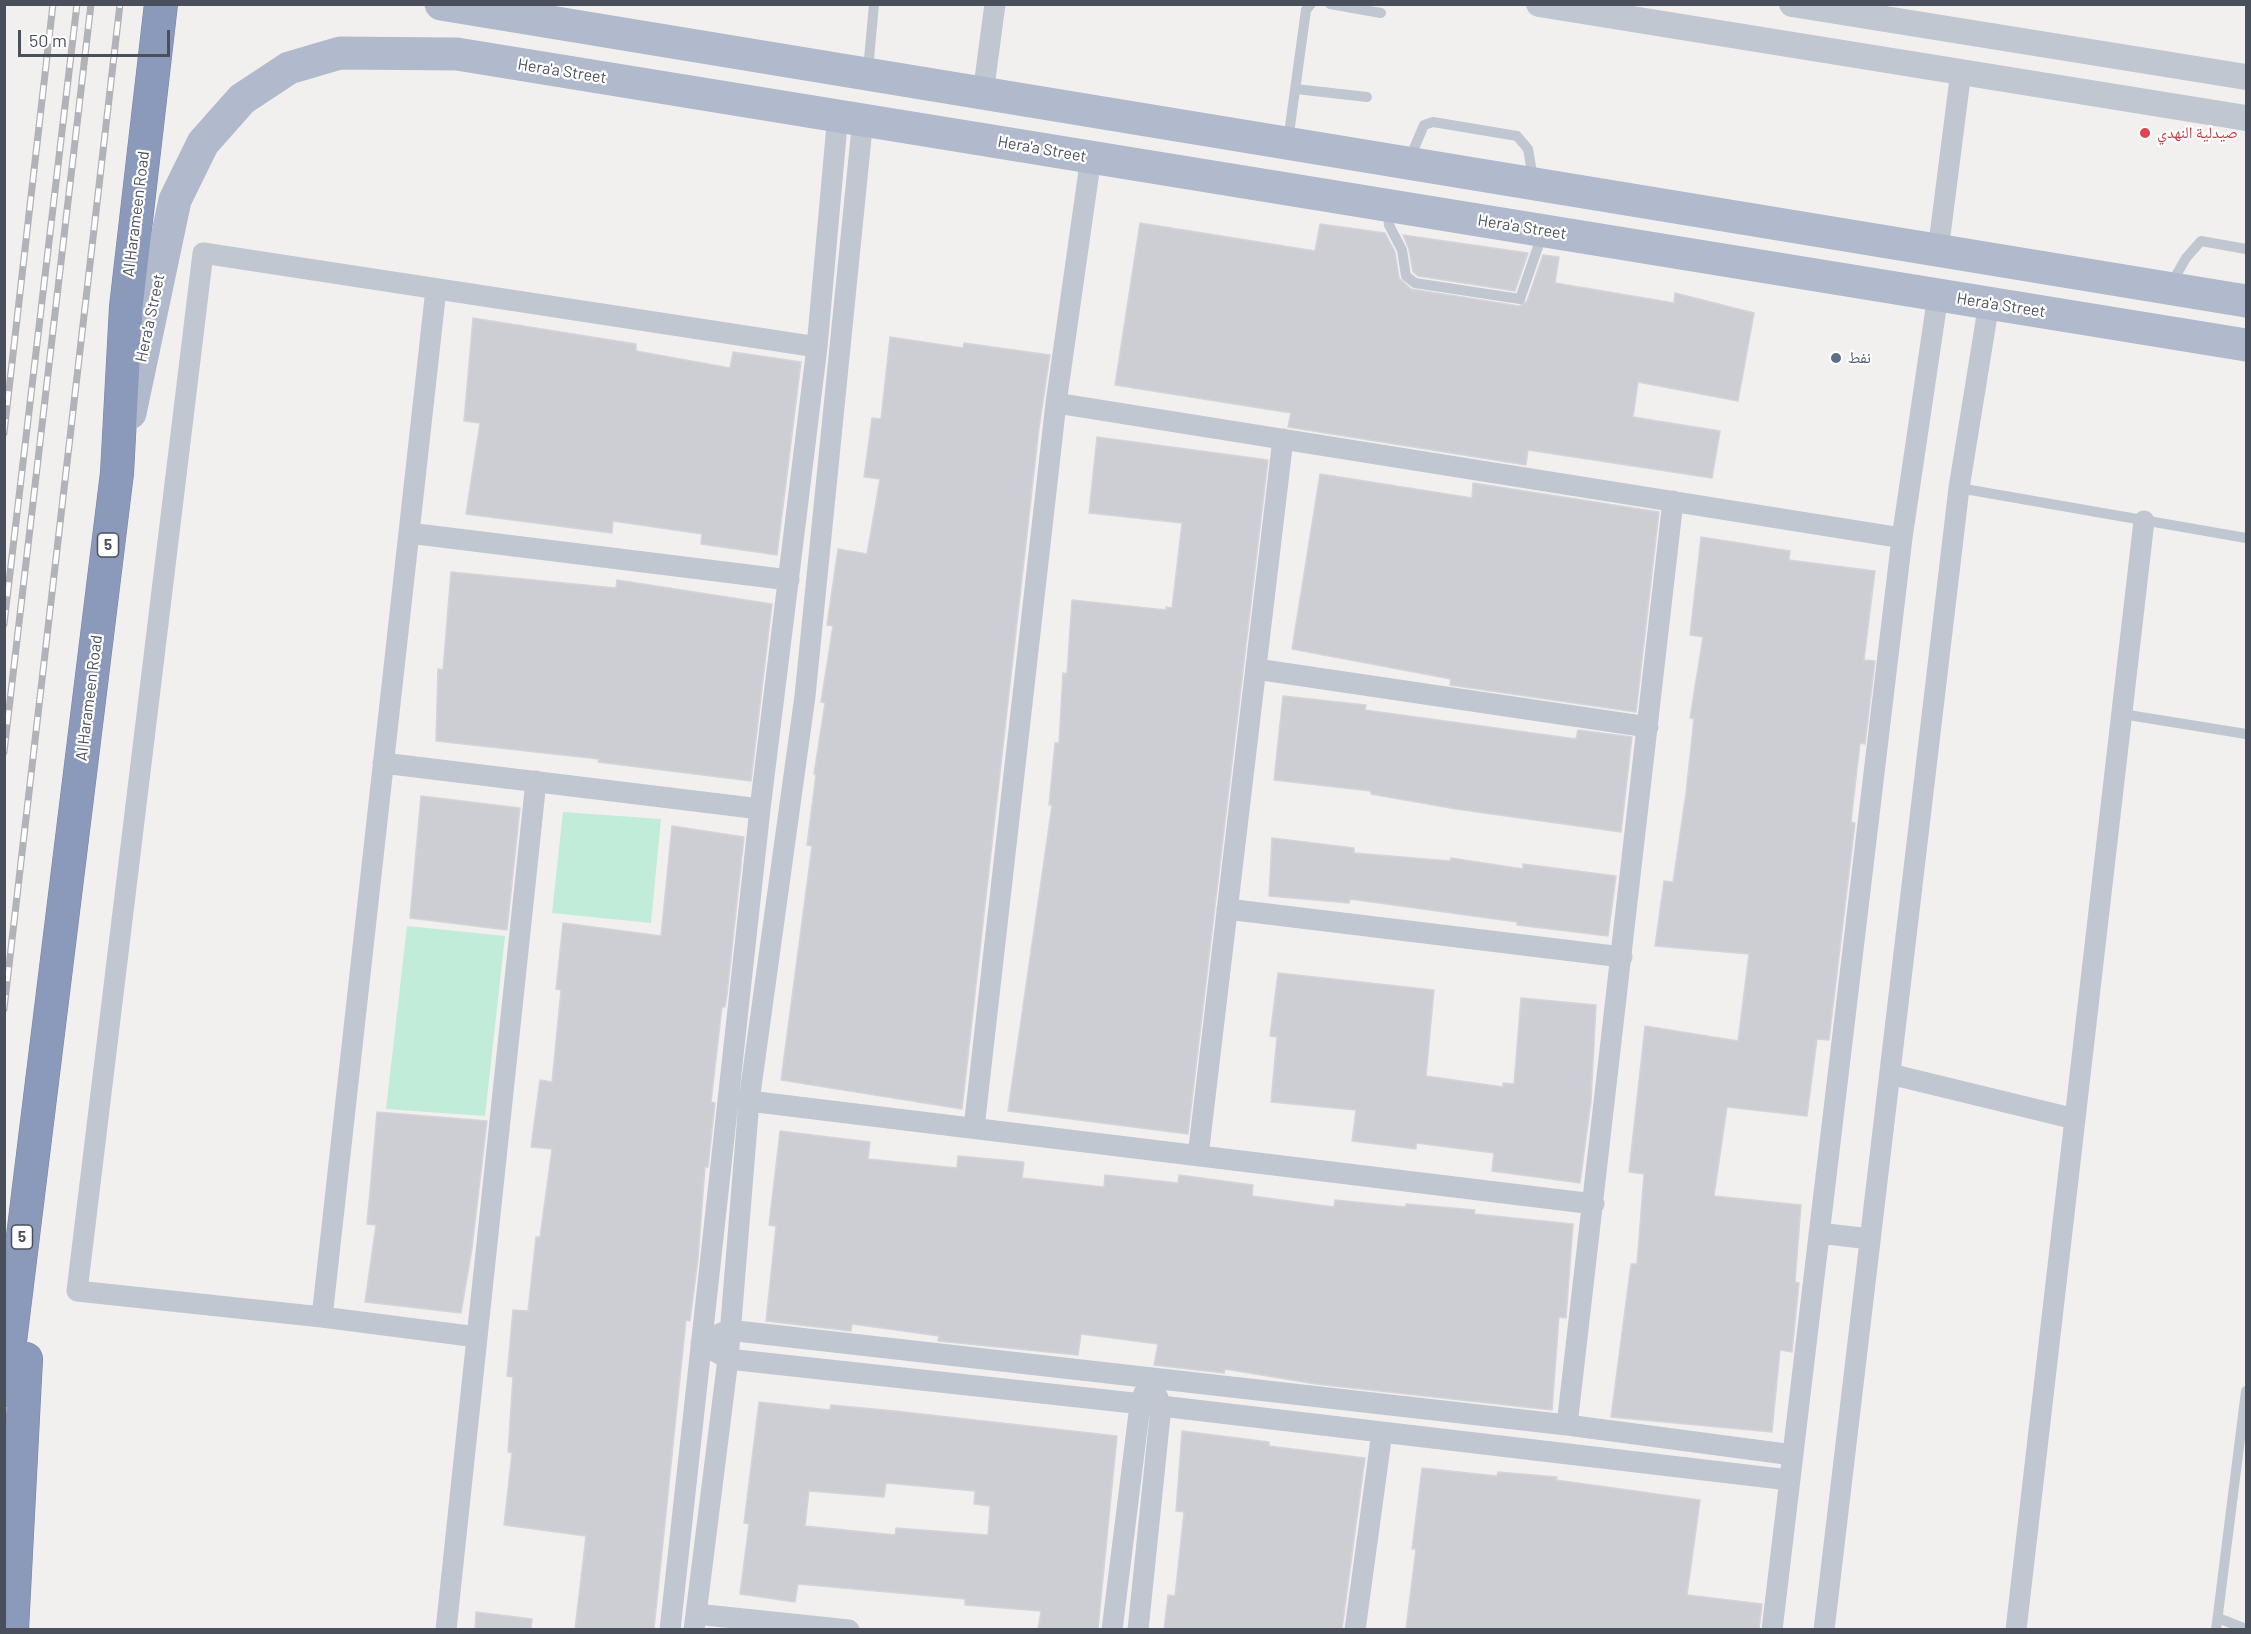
<!DOCTYPE html>
<meta charset="utf-8">
<style>
body{margin:0}
#map{position:relative;width:2251px;height:1634px;overflow:hidden;background:#f2f0ef;font-family:Barlow,sans-serif}
canvas{display:block}
.frame{position:absolute;inset:0;border:6px solid #494f5b;pointer-events:none}
.scale{position:absolute;left:18px;top:30px;width:152px;height:27px;box-sizing:border-box;border:3px solid #494f5b;border-top:0;padding-left:8px;font-size:18px;line-height:21px;white-space:nowrap;color:#494f5b;-webkit-text-stroke:4px #fff;paint-order:stroke}
</style>
<div id="map">
<canvas width="2251" height="1634"></canvas>
<div class="frame"></div>
<div class="scale">50 m</div>
</div>
<script>
const c = document.querySelector('canvas').getContext('2d');
c.lineJoin = 'round';
function fill(path, color) { c.fillStyle = color; c.fill(path, 'evenodd'); }
const poly = rows => new Path2D(rows.map(r => 'M' + r).join(''));
function strokePath(path, color, width, dash) { c.strokeStyle = color; c.lineWidth = width; c.lineCap = dash ? 'butt' : 'round'; c.setLineDash(dash || []); c.stroke(path); }
function label(font, color, halo, rows, align = 'center') {
  c.font = font + ' Barlow,"Noto Naskh Arabic",sans-serif'; c.lineWidth = 4.5; c.setLineDash([]); c.textBaseline = 'middle'; c.strokeStyle = halo; c.fillStyle = color; for (const [text, x, y, turn = 0] of rows) {
    c.save(); c.translate(x, y); c.rotate((+turn || 0) * Math.PI / 180); c.textAlign = isNaN(turn) ? turn : align; if (halo) c.strokeText(text, 0, 0); c.fillText(text, 0, 0); c.restore();
  }
}
const green = poly([
 [563,812,661,819,651,923,552,913],
 [407,926,505,936,485,1116,386,1109]
]);
const building = poly([
 [1140,223,1315,251,1320,224,1385,233,1395,252,1399,278,1411,289,1519,306,1527,301,1543,255,1559,257,1555,283,1674,303,1675,293,1754,313,1738,401,1638,382,1633,417,1720,431,1712,478,1528,450,1526,465,1288,427,1291,413,1115,385,1140,223],
 [1403,235,1528,253,1515,291,1418,276,1413,272,1409,249,1403,235],
 [473,318,636,344,636,351,730,368,733,352,801,362,777,555,701,544,702,534,613,521,612,533,466,514,480,423,464,421,473,318],
 [890,337,963,348,964,343,1050,355,1039,428,962,1109,781,1080,812,846,807,845,816,774,814,774,825,703,821,702,833,626,827,625,838,549,867,554,880,479,864,477,872,418,881,419,890,337],
 [1097,437,1268,460,1188,1134,1008,1111,1052,805,1049,805,1055,743,1059,743,1063,673,1067,674,1072,600,1166,610,1166,607,1172,608,1182,523,1089,513,1097,437],
 [1320,474,1472,498,1473,483,1659,512,1636,712,1450,685,1451,679,1292,649,1320,474],
 [1701,537,1790,551,1789,560,1875,571,1864,660,1875,661,1865,744,1860,743,1851,822,1855,823,1829,1040,1817,1039,1807,1116,1727,1107,1714,1196,1801,1205,1795,1282,1799,1283,1792,1352,1780,1350,1772,1432,1611,1417,1631,1264,1637,1264,1644,1174,1629,1172,1645,1026,1738,1041,1749,954,1655,946,1664,881,1673,882,1686,793,1694,719,1690,718,1703,637,1690,635,1701,537],
 [451,572,616,588,617,580,772,604,751,781,598,762,599,759,436,741,438,669,443,670,451,572],
 [1283,696,1366,705,1365,710,1576,739,1578,730,1632,737,1621,832,1456,809,1371,794,1371,791,1274,780,1283,696],
 [421,796,520,808,507,930,410,918,421,796],
 [672,826,744,837,727,995,725,1007,722,1007,711,1102,715,1103,708,1167,705,1167,698,1259,690,1321,686,1320,654,1629,575,1629,586,1536,504,1525,512,1453,508,1452,513,1377,507,1376,513,1310,528,1311,536,1237,540,1237,552,1149,531,1147,540,1080,552,1082,561,990,556,989,563,923,661,936,672,826],
 [1272,838,1354,848,1354,853,1450,861,1451,858,1523,869,1523,864,1616,876,1608,936,1517,925,1517,922,1350,899,1349,903,1269,896,1272,838],
 [1278,973,1434,990,1426,1076,1503,1087,1503,1083,1514,1084,1521,998,1596,1005,1591,1101,1580,1183,1492,1171,1494,1153,1416,1143,1416,1149,1352,1141,1356,1110,1271,1102,1277,1037,1270,1036,1278,973],
 [377,1112,487,1121,472,1248,461,1313,365,1302,376,1225,367,1224,377,1112],
 [780,1131,870,1142,868,1159,957,1168,958,1156,1024,1162,1022,1178,1104,1187,1105,1175,1178,1183,1179,1175,1253,1185,1252,1196,1334,1207,1335,1200,1406,1207,1406,1204,1475,1210,1474,1214,1573,1224,1566,1318,1559,1317,1552,1410,1316,1384,1225,1369,1224,1373,1154,1365,1158,1344,1081,1334,1078,1355,938,1341,939,1336,852,1324,851,1331,766,1321,776,1226,769,1225,780,1131],
 [759,1402,830,1410,831,1405,895,1411,1117,1436,1098,1629,1038,1629,1041,1611,965,1605,965,1599,798,1584,795,1602,740,1594,749,1524,744,1523,759,1402],
 [886,1483,975,1491,974,1504,990,1506,988,1535,896,1528,895,1535,805,1526,809,1491,884,1497,886,1483],
 [1182,1431,1269,1442,1269,1446,1365,1458,1342,1629,1164,1629,1168,1595,1175,1596,1184,1512,1176,1511,1182,1431],
 [1422,1468,1497,1476,1498,1472,1557,1477,1556,1480,1700,1500,1687,1595,1762,1604,1759,1629,1406,1629,1416,1549,1412,1549,1422,1468],
 [476,1612,532,1619,531,1629,475,1629,476,1612]
]);
const service = poly([
 [1330,4,1381,13],
 [868,70,874,4],
 [1296,89,1367,97],
 [1288,141,1306,10,1311,4],
 [1409,160,1424,125,1433,122,1517,136,1528,149,1533,178],
 [1387,208,1389,225,1402,250,1406,276,1415,283,1520,299,1542,235],
 [2171,284,2186,258,2201,241,2246,249],
 [1959,488,2246,538],
 [2122,714,2246,734],
 [2218,1618,2246,1629],
 [2216,1630,2246,1391]
]);
const minor = poly([
 [983,94,995,4],
 [1938,251,1961,71],
 [1056,403,1902,538],
 [409,533,789,580],
 [1256,669,1648,727],
 [383,763,760,809],
 [1227,909,1622,957],
 [1890,1074,2075,1119],
 [749,1101,1594,1204],
 [974,1128,1056,403,1091,157],
 [1198,1156,1283,439],
 [1819,1233,1870,1239],
 [322,1317,436,289],
 [477,1337,322,1317,77,1291,203,253,817,347],
 [1567,1425,1673,501],
 [1789,1480,1161,1406,728,1359,701,1343,728,1330,1567,1425,1793,1455],
 [696,1614,849,1630],
 [446,1630,536,781],
 [670,1630,760,809,817,347,838,114],
 [694,1630,728,1359,749,1101,805,696,863,118],
 [1112,1630,1140,1405,1144,1393],
 [1138,1630,1161,1406,1156,1393],
 [1355,1630,1382,1432],
 [1772,1630,1902,538,1938,295],
 [1824,1630,1959,488,1989,303],
 [2016,1630,2144,521]
]);
const tertiary = poly([
 [1539,4,2246,118],
 [1792,4,2246,77]
]);
const primary = poly([
 [441,4,2246,301],
 [130,413,175,200,203,143,242,99,289,68,340,53,457,54,2246,345]
]);
const motorway = poly([
 [4,1390,117,473,126,307,161,4],
 [12,1630,26,1359]
]);
const rail = poly([
 [4,433,53,4],
 [4,624,77,4],
 [4,752,91,4],
 [4,1009,120,4]
]);
const markers = [
 [2145,133,6,"#e0444e"],
 [1836,358,6,"#5c6f8a"]
];
const shields = [
 [108,545,21],
 [22,1237,21]
];
const shieldNames = [
 ["5",108,545],
 ["5",22,1237]
];
const streetNames = [
 ["Hera'a Street",562,71,9],
 ["Hera'a Street",1042,149,10],
 ["Al Harameen Road",136,214,-83],
 ["Hera'a Street",1522,227,9],
 ["Hera'a Street",2001,305,9],
 ["Hera'a Street",150,318,-78],
 ["Al Harameen Road",89,698,-83]
];
const healthNames = [
 ["صيدلية النهدي",2157,133]
];
const serviceNames = [
 ["نفط",1848,358]
];
fill(green, '#c1ecd9');
fill(building, '#cdcdd4');
strokePath(building, '#d4d4da', 1.5);
strokePath(motorway, '#7684a6', 34);
strokePath(service, '#c1c7d0', 10);
strokePath(minor, '#c1c7d0', 21);
strokePath(tertiary, '#c1c7d0', 26);
strokePath(primary, '#b1bacc', 33);
strokePath(motorway, '#8b99ba', 33);
strokePath(rail, '#b2b3b9', 7);
strokePath(rail, '#fff', 4.5, [14]);
for (const [x, y, r, color] of markers) { const dot = new Path2D(); dot.arc(x, y, r, 0, 2 * Math.PI); c.fillStyle = color; c.fill(dot); strokePath(dot, '#fff', 2); }
for (const [x, y, w] of shields) { const box = new Path2D(); box.roundRect(x - w / 2, y - 12, w, 24, 4.5); c.fillStyle = '#fff'; c.fill(box); strokePath(box, '#494f5b', 1.5); }
label('bold 15px', '#494f5b', null, shieldNames);
label('16px', '#494f5b', '#fff', streetNames);
label('16px', '#be3a42', '#fff', healthNames, 'left');
label('16px', '#4e5e75', '#fff', serviceNames, 'left');
</script>
